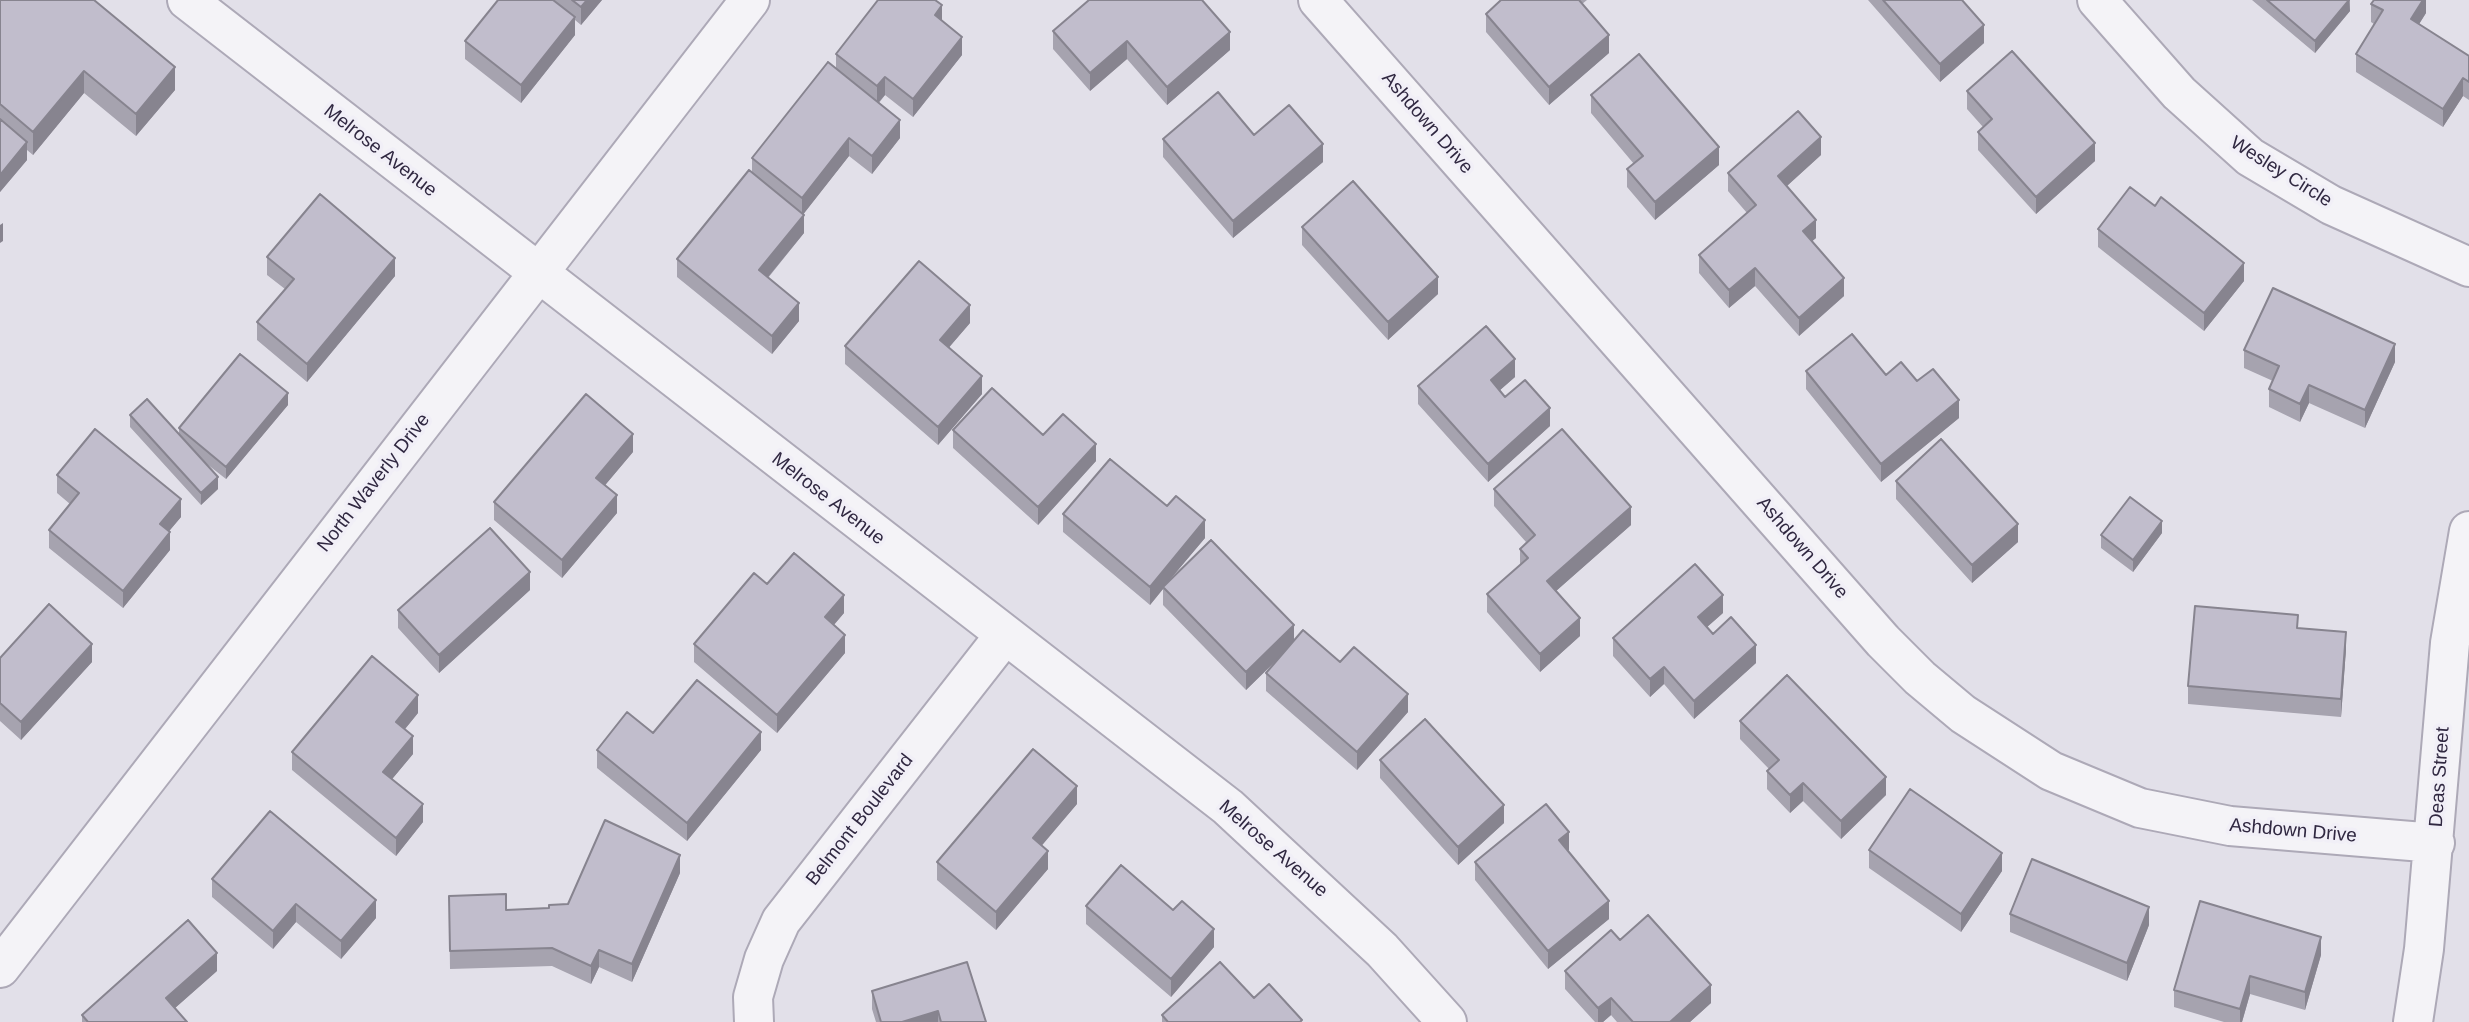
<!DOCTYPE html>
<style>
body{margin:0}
canvas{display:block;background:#e2e0e9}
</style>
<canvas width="2469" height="1022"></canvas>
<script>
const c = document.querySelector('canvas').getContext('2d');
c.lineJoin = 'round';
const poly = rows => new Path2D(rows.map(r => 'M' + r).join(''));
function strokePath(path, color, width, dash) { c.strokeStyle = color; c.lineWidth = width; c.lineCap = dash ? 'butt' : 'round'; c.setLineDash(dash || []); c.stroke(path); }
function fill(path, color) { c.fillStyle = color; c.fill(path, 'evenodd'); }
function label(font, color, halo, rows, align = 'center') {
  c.font = font + ' Helvetica,sans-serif'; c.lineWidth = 7; c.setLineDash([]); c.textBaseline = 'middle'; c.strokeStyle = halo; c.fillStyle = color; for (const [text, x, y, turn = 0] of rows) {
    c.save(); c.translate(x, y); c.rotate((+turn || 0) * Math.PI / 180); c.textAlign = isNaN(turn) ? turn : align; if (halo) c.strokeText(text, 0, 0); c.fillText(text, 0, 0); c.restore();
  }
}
const minor = poly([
 [187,0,1228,807,1382,950,1447,1022],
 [1318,0,1883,641,1920,678,1963,714,2051,771,2140,808,2230,826,2435,843],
 [2097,0,2179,93,2250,157,2331,205,2469,267],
 [0,968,750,0],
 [754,1022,753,997,764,959,781,921,1004,636],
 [2413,1022,2424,949,2450,643,2469,531]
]);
const wall = poly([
 [0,0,175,90,136,136,84,93,33,155,27,150,27,160,0,192],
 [498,0,602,0,581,25,575,20,575,35,521,103,465,59,465,41],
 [1501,0,1587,0,1582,4,1609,53,1549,105,1486,32,1486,14],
 [1868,0,1962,0,1984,43,1940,82],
 [2252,0,2350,0,2350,11,2315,53],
 [2426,0,2426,13,2419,24,2469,56,2469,100,2463,96,2443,127,2356,72,2356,54,2374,24,2371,22,2371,4],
 [942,21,962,55,913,117,885,95,879,103,900,138,872,174,849,156,803,214,804,233,768,278,799,321,772,354,677,277,677,259,752,173,752,158,836,69,836,54],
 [1053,31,1230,50,1167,105,1127,59,1090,91,1053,49],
 [1967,91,2095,161,2036,214,1978,150,1978,132,1983,127,1967,109],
 [1591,95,1719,165,1655,220,1627,187,1627,169,1634,164,1591,113],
 [1254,135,1323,162,1233,238,1163,157,1163,139],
 [1821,155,1787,186,1816,238,1812,241,1844,296,1799,336,1755,286,1729,308,1699,273,1699,255,1747,213,1728,191,1728,173],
 [2155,206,2244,281,2204,331,2098,247,2098,229],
 [1302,227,1438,294,1388,340,1302,245],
 [267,257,395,276,307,382,257,340,257,322,285,289,267,275],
 [970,323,949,347,982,394,938,445,845,364,845,346],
 [2244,350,2395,362,2365,428,2309,403,2300,422,2269,407,2269,389,2273,381,2244,368],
 [1806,371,1886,375,1917,381,1959,418,1881,482,1806,389],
 [1515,377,1500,390,1505,397,1550,426,1488,482,1418,404,1418,386],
 [288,405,226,479,203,461,218,489,201,505,130,427,130,415,179,434,179,428],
 [953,430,1043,435,1096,461,1038,525,953,448],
 [633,452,605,485,617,513,562,578,494,520,494,502],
 [57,475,181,517,169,531,170,550,123,608,49,548,49,530,70,504,57,493],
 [1896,481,2018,542,1972,583,1896,499],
 [1494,489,1631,525,1556,591,1580,636,1540,672,1487,612,1487,594,1520,565,1520,549,1526,542,1494,506],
 [1063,514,1205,538,1171,578,1294,641,1340,662,1408,712,1357,770,1266,691,1266,673,1283,654,1246,690,1163,605,1163,589,1150,605,1063,532],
 [2162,533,2133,572,2101,548,2101,535],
 [767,584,844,613,834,625,845,653,777,733,694,662,694,644],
 [530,590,439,673,398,628,398,610],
 [1723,613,1707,627,1713,634,1756,663,1694,719,1664,684,1650,697,1613,656,1613,638],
 [2298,628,2346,649,2341,717,2188,704,2188,686],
 [0,658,92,662,21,740,0,721],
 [418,713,405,729,413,754,392,779,423,822,396,856,292,770,292,752],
 [1740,721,1886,795,1841,839,1803,801,1790,813,1767,789,1767,771,1769,769,1740,739],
 [653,733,761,750,687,841,597,768,597,750],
 [1380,760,1504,823,1458,865,1380,778],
 [1077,804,1041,845,1048,869,996,930,937,880,937,862],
 [1569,850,1568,851,1609,919,1548,969,1475,880,1475,862],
 [1869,850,2002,871,1961,932,1869,868],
 [680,873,632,982,599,967,591,984,552,966,450,969,449,896,506,910,549,908,549,905,568,904],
 [212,879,376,918,341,959,296,922,273,949,212,897],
 [1086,906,1214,947,1171,997,1086,924],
 [2010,914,2149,925,2127,981,2010,932],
 [1620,940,1711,1003,1690,1022,1617,1022,1611,1015,1603,1022,1595,1022,1565,989,1565,971],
 [2321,955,2305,1010,2250,994,2242,1022,2224,1022,2174,1007,2174,990],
 [217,971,175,1008,187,1022,82,1022,82,1015],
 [872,991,986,1022,876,1022,872,1009],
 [1254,998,1302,1022,1162,1022,1162,1015]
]);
const shadedWall = poly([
 [587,0,602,0,581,25,581,7],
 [2349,0,2350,11,2315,53,2315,41],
 [2423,0,2426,0,2426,13,2411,37,2411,19],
 [942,5,942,23,935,15],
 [575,17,575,35,521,103,521,85],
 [1984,25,1984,43,1940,82,1940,64],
 [1230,32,1230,50,1167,105,1167,87],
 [1609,35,1609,53,1549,105,1549,87],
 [962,37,962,55,913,117,913,99],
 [1127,41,1127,59,1090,91,1090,73],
 [175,67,175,90,136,136,136,114],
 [84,71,84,93,33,155,33,132],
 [885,77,885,95,877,104,877,86],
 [2463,78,2463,96,2443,127,2443,109],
 [900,120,900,138,872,174,872,156],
 [1821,137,1821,155,1778,194,1778,176],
 [849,138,849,156,802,216,802,198],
 [27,142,27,160,0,192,0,175],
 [2095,143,2095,161,2036,214,2036,197],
 [1323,144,1323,162,1233,238,1233,221],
 [1719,147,1719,165,1655,220,1655,202],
 [804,215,804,233,759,288,759,270],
 [1816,220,1816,238,1803,249,1803,231],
 [3,223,3,241,0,243,0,225],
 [395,258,395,276,307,382,307,364],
 [2244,263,2244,281,2204,331,2204,313],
 [1755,268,1755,286,1729,308,1729,290],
 [1438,277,1438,294,1388,340,1388,322],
 [1844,278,1844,296,1799,336,1799,318],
 [799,303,799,321,772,354,772,336],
 [970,305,970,323,940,358,940,340],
 [2395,344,2395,362,2365,428,2365,410],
 [1515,359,1515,377,1491,398,1491,380],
 [982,376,982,394,938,445,938,427],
 [2309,385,2309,403,2300,422,2300,404],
 [288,393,288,405,226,479,226,467],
 [1959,400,1959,418,1881,482,1881,464],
 [1550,408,1550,426,1488,482,1488,464],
 [633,434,633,452,596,496,596,478],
 [1096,444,1096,461,1038,525,1038,507],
 [218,477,218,489,201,505,201,493],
 [617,495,617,513,562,578,562,560],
 [181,499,181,517,160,542,160,524],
 [1631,507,1631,525,1547,599,1547,581],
 [1205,520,1205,538,1163,588,1163,587,1163,589,1150,605,1150,587],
 [2162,521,2162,533,2133,572,2133,560],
 [2018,524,2018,542,1972,583,1972,565],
 [170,532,170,550,123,608,123,591],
 [530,572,530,590,439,673,439,655],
 [844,595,844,613,825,635,825,617],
 [1723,595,1723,613,1698,635,1698,617],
 [1580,618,1580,636,1540,672,1540,654],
 [1294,625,1294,643,1246,690,1246,672],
 [2346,632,2346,649,2341,717,2341,699],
 [845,635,845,653,777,733,777,715],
 [92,644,92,662,21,740,21,722],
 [1756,645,1756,663,1694,719,1694,701],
 [1664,667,1664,684,1650,697,1650,679],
 [1408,694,1408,712,1357,770,1357,752],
 [418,695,418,713,396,740,396,722],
 [761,732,761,750,687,841,687,823],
 [413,736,413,754,383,790,383,772],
 [1886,777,1886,795,1841,839,1841,821],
 [1803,783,1803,801,1790,813,1790,795],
 [1077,786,1077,804,1033,856,1033,838],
 [423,804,423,822,396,856,396,838],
 [1504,805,1504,823,1458,865,1458,847],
 [1569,832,1569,850,1559,858,1559,840],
 [1048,851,1048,869,996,930,996,912],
 [2002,853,2002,871,1961,932,1961,914],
 [680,855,680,873,632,982,632,964],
 [376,900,376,918,341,959,341,941],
 [1609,901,1609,919,1548,969,1548,951],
 [296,904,296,922,273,949,273,931],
 [2149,907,2149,925,2127,981,2127,963],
 [1214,929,1214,947,1171,997,1171,979],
 [2321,937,2321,955,2305,1010,2305,992],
 [599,950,599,967,591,984,591,966],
 [217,953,217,971,166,1016,166,998],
 [2250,976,2250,994,2242,1022,2240,1022,2240,1009],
 [1711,985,1711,1003,1690,1022,1670,1022],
 [1611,998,1611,1015,1603,1022,1598,1022,1598,1008],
 [938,1011,938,1022,902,1022]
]);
const building = poly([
 [0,0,94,0,175,67,136,114,84,71,33,132,0,104,0,0],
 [498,0,553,0,575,17,521,85,465,41,498,0],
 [572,0,587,0,581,7,572,0],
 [878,0,935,0,942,5,935,15,962,37,913,99,885,77,877,86,836,54,878,0],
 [1089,0,1202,0,1230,32,1167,87,1127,41,1090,73,1053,31,1089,0],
 [1501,0,1579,0,1609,35,1549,87,1486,14,1501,0],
 [1883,0,1962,0,1984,25,1940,64,1883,0],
 [2267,0,2349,0,2315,41,2267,0],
 [2374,0,2423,0,2411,19,2469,56,2469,82,2463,78,2443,109,2356,54,2383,10,2371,4,2374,0],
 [2012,51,2095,143,2036,197,1978,132,1992,119,1967,91,2012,51],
 [1639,54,1719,147,1655,202,1627,169,1643,156,1591,95,1639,54],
 [828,62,900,120,872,156,849,138,802,198,752,158,828,62],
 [1218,92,1254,135,1289,105,1323,144,1233,221,1163,139,1218,92],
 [1798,111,1821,137,1778,176,1816,220,1803,231,1844,278,1799,318,1755,268,1729,290,1699,255,1756,205,1728,173,1798,111],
 [0,119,27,142,0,175,0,119],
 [749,170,804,215,759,270,799,303,772,336,677,259,749,170],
 [1353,181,1438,277,1388,322,1302,227,1353,181],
 [2130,187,2155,206,2161,197,2244,263,2204,313,2098,229,2130,187],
 [320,194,395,258,307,364,257,322,294,279,267,257,320,194],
 [919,261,970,305,940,340,982,376,938,427,845,346,919,261],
 [2273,288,2395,344,2365,410,2309,385,2300,404,2269,389,2279,366,2244,350,2273,288],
 [1486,326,1515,359,1491,380,1505,397,1525,380,1550,408,1488,464,1418,386,1486,326],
 [1852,334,1886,375,1901,362,1917,381,1933,369,1959,400,1881,464,1806,371,1852,334],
 [240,354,288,393,226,467,179,428,240,354],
 [992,388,1043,435,1063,414,1096,444,1038,507,953,430,992,388],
 [586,394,633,434,596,478,617,495,562,560,494,502,586,394],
 [147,399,218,477,201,493,130,415,147,399],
 [95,429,181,499,160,524,170,532,123,591,49,530,79,493,57,475,95,429],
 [1562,429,1631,507,1547,581,1580,618,1540,654,1487,594,1528,558,1520,549,1535,535,1494,489,1562,429],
 [1941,439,2018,524,1972,565,1896,481,1941,439],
 [1110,459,1167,506,1176,496,1205,520,1150,587,1063,514,1110,459],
 [2130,497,2162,521,2133,560,2101,535,2130,497],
 [490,528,530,572,439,655,398,610,490,528],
 [1211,540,1294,625,1246,672,1163,587,1211,540],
 [794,553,844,595,825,617,845,635,777,715,694,644,754,573,767,584,794,553],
 [1695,564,1723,595,1698,617,1713,634,1731,617,1756,645,1694,701,1664,667,1650,679,1613,638,1695,564],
 [49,604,92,644,21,722,0,703,0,658,49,604],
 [2195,606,2298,615,2297,628,2346,632,2341,699,2188,686,2195,606],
 [1303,630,1340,662,1354,647,1408,694,1357,752,1266,673,1303,630],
 [372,656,418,695,396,722,413,736,383,772,423,804,396,838,292,752,372,656],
 [1787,675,1886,777,1841,821,1803,783,1790,795,1767,771,1779,760,1740,721,1787,675],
 [697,680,761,732,687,823,597,750,627,712,653,733,697,680],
 [1425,719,1504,805,1458,847,1380,760,1425,719],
 [1033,749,1077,786,1033,838,1048,851,996,912,937,862,1033,749],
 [1910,789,2002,853,1961,914,1869,850,1910,789],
 [1546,804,1569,832,1559,840,1609,901,1548,951,1475,862,1546,804],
 [270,811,376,900,341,941,296,904,273,931,212,879,270,811],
 [605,820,680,855,632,964,599,950,591,966,552,948,450,951,449,896,506,894,506,910,549,908,549,905,568,904,605,820],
 [2032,859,2149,907,2127,963,2010,914,2032,859],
 [1121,865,1173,910,1182,901,1214,929,1171,979,1086,906,1121,865],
 [2200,901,2321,937,2305,992,2250,976,2240,1009,2174,990,2200,901],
 [1648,915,1711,985,1670,1022,1633,1022,1611,998,1598,1008,1565,971,1611,930,1620,940,1648,915],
 [188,920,217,953,166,998,187,1022,88,1022,82,1015,188,920],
 [967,962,986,1022,941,1022,938,1011,902,1022,881,1022,872,991,967,962],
 [1220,962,1254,998,1269,984,1302,1020,1300,1022,1168,1022,1162,1015,1220,962]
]);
const streetNames = [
 ["Ashdown Drive",1427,123,49],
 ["Melrose Avenue",380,151,38],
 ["Wesley Circle",2281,172,32],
 ["North Waverly Drive",374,483,-52],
 ["Melrose Avenue",828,499,38],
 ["Ashdown Drive",1802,548,49],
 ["Deas Street",2440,777,-86],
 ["Belmont Boulevard",860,820,-52],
 ["Ashdown Drive",2293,831,5],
 ["Melrose Avenue",1273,849,41]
];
strokePath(minor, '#ada9b7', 42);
strokePath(minor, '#f4f3f7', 38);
fill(wall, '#a6a3af');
fill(shadedWall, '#87848f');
fill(building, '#c1bdcc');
strokePath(building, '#87848f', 2);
label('19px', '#302841', '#f1eff7', streetNames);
</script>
